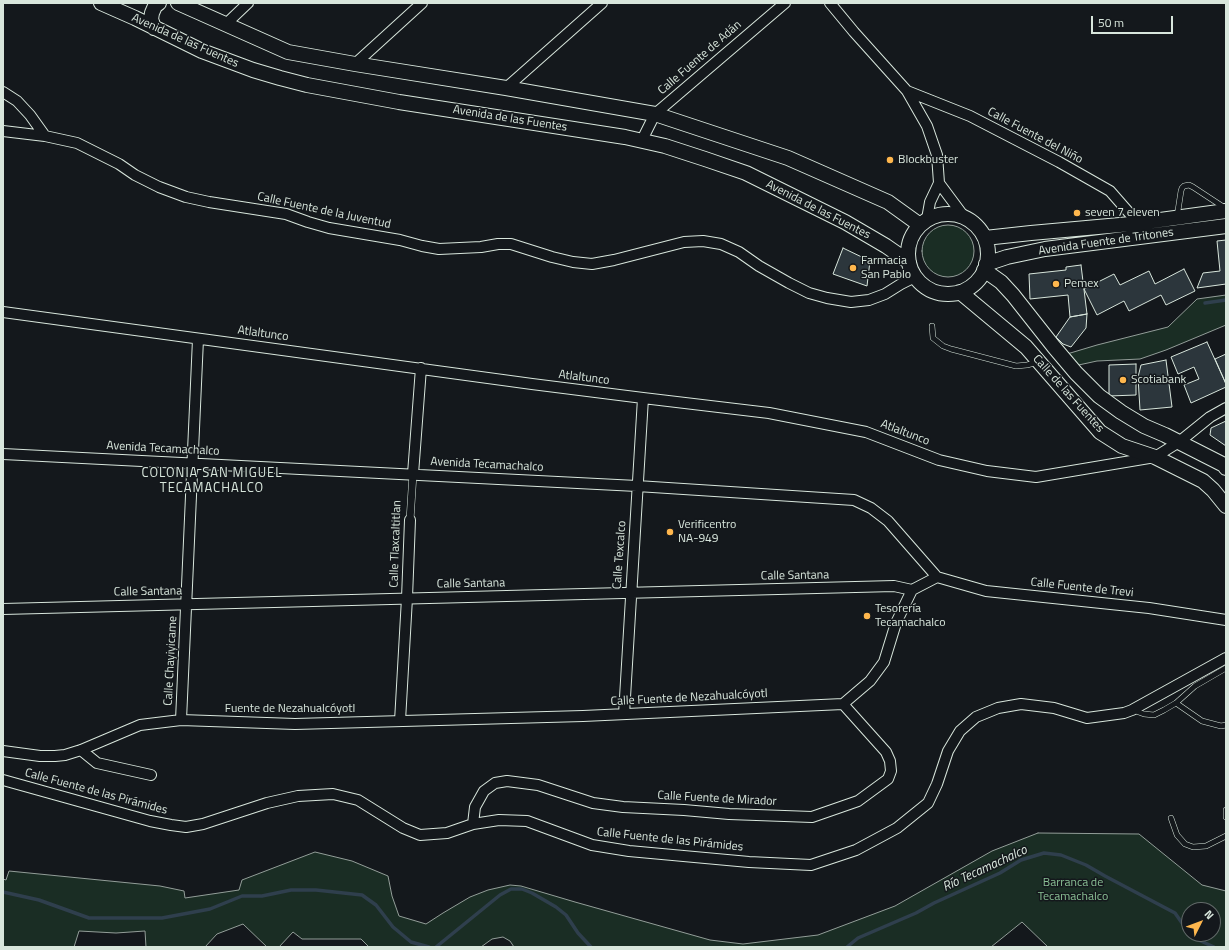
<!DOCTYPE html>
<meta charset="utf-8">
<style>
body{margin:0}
#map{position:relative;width:1229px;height:950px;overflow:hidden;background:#14181c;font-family:"Titillium Web",sans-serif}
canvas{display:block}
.frame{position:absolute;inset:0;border:4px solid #d8e6dc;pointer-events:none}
.north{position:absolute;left:1181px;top:902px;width:40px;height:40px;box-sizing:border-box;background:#14181c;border:1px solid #626a69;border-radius:50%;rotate:48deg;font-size:11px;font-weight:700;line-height:16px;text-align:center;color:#d8e6dc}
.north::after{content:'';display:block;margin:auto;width:14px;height:18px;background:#ffb74d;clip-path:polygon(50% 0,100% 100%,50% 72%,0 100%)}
.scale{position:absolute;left:1091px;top:16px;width:82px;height:18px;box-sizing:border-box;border:2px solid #d8e6dc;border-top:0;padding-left:5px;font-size:12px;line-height:14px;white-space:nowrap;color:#d8e6dc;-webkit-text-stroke:3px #14181c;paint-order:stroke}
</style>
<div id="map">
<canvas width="1229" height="950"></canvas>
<div class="frame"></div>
<div class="north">N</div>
<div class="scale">50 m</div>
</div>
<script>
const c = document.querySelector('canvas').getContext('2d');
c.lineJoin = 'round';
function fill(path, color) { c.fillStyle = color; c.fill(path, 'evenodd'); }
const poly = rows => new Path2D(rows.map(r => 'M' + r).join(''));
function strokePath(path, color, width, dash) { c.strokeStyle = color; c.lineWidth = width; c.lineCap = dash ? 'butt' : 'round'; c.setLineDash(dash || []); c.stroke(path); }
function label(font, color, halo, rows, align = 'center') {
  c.font = font + ' "Titillium Web",sans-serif'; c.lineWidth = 3; c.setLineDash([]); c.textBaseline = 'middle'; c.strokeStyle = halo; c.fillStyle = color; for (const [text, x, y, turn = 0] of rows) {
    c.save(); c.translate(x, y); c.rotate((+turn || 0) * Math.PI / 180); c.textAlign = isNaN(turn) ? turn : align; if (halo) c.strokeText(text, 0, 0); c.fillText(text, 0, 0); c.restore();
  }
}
const green = poly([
 '922 251a26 26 0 1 1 52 0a26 26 0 1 1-52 0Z',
 [1226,295,1226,325,1166,350,1140,359,1097,361,1074,366,1067,354,1097,345,1168,327,1197,299,1226,295],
 [1038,833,1139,834,1202,885,1226,891,1226,947,1048,947,1022,922,991,947,514,947,510,941,503,937,492,939,481,947,369,947,361,939,302,939,293,932,279,947,267,947,243,924,217,934,205,947,146,947,145,931,116,933,79,931,74,947,3,947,3,879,6,880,9,871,160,886,184,891,185,898,239,890,242,880,315,852,352,861,388,876,392,896,399,916,426,924,443,913,470,897,488,890,510,885,521,886,575,902,710,940,743,944,818,935,895,906,992,851,1038,833],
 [1189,910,1213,910,1213,934,1189,934,1189,910]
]);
const stream = poly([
 [1205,303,1226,300],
 [3,892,39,900,89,918,162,918,210,909,242,896,262,896,291,890,316,890,362,895,376,905,393,927,411,942,429,947],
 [1190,934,1192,937,1214,947],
 [436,947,500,895,511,889,522,889,532,893,556,907,566,915,578,933,591,947],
 [847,947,858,938,916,913,934,903,1000,873,1021,860,1044,853,1061,855,1086,865,1105,876,1175,913,1189,933]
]);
const building = poly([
 [1226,240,1226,284,1197,288,1203,273,1220,271,1217,241,1226,240],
 [843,248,870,261,867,286,833,274,843,248],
 [1081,265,1087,314,1070,317,1068,295,1030,299,1029,274,1066,270,1066,267,1081,265],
 [1184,269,1195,291,1166,305,1161,295,1129,311,1124,301,1097,315,1084,289,1114,274,1120,285,1149,271,1155,284,1184,269],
 [1087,314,1086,328,1071,347,1063,344,1056,337,1070,317,1087,314],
 [1207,342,1226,384,1226,387,1191,403,1184,385,1199,379,1194,367,1178,374,1171,357,1207,342],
 [1226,354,1226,384,1215,359,1226,354],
 [1166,360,1172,407,1140,410,1138,377,1141,365,1166,360],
 [1136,364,1136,395,1109,396,1109,365,1136,364],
 [1226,421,1226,446,1210,435,1211,428,1226,421]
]);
const service = poly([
 [1177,217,1181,191,1182,188,1184,186,1189,185,1193,187,1225,208],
 [932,326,933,338,943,346,951,349,1016,366,1027,365,1038,362],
 [1176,703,1202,721,1221,726,1226,725],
 [1133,710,1144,714,1154,715,1164,710,1176,703,1195,686,1226,668],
 [1226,810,1226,817],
 [1171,818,1177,835,1185,844,1193,847,1206,846,1226,836]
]);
const pedestrian = poly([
 [410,520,413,474]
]);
const minor = poly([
 [830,3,854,32,907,91,927,126,937,155,939,183,965,218],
 [226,24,248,3],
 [355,64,422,3],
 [506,88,602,3],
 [907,91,970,116,1059,162,1110,191,1138,223],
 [3,92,17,101,30,115,45,136],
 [3,131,45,136,77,143,119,164,135,175,159,187,186,197,209,202,286,214,308,222,329,228,400,240,422,246,439,249,481,247,498,244,511,244,552,257,573,262,592,264,614,260,684,242,703,241,721,244,739,252,759,266,789,283,809,293,827,298,851,302,869,300,885,294,901,284,915,277],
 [642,140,655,114,785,3],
 [927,219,930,202,939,183],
 [3,312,532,384,643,398,769,413,866,432,939,460,987,471,1036,477,1155,457,1179,442,1210,417,1226,408],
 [3,454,637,486,854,500,871,508,888,521,937,577],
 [413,474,421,368],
 [937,577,986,591,1149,608,1226,620],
 [3,609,894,586,912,590,937,577],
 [624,714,643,398],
 [181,720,198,339],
 [400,721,407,598,410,520],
 [81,750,97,763,151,775],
 [3,751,40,756,55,756,65,755,81,750,140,725,181,720,295,724,583,716,843,704,870,681,884,662,896,623,912,590],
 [3,780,150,821,171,825,186,827,203,824,267,803,298,796,333,794,358,800,403,828,420,835,447,833,473,824,499,820,527,821,592,845,629,851,749,862,811,865,856,850,897,828,928,803,937,784,948,751,960,731,976,717,998,708,1021,704,1054,708,1087,718,1124,713,1132,710,1226,658],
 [473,824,475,807,484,791,495,783,507,781,538,785,593,803,623,807,684,810,729,814,812,817,858,801,888,779,891,771,890,761,886,752,843,704]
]);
const secondary = poly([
 [101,3,135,18,202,51,253,70,280,78,307,85,399,102,625,137,665,146,705,159,746,173,845,222,886,246,909,262],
 [178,3,288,52,355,64,506,88,655,114,788,158,888,202,920,225],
 [154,28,151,19,152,13,155,6,159,3],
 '908 254a40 40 0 1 1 80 0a40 40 0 1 1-80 0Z',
 [985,238,1031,233,1131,224,1226,211],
 [986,264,1007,257,1045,249,1226,226],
 [984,270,1001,282,1013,295,1054,347,1076,373,1099,396,1121,412,1144,426,1165,435,1224,465,1226,468],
 [960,292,1026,347,1100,432,1122,446,1155,457,1203,481,1213,490,1226,506]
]);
const markers = [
 [890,160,4,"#ffb74d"],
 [1077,213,4,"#ffb74d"],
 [853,268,4,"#ffb74d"],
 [1056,284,4,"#ffb74d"],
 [1123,380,4,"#ffb74d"],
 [670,532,4,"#ffb74d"],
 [867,616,4,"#ffb74d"]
];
const streetNames = [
 ["Avenida de las Fuentes",185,41,24],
 ["Calle Fuente de Adán",700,58,-41],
 ["Avenida de las Fuentes",510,119,9],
 ["Calle Fuente del Niño",1035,136,28],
 ["Avenida de las Fuentes",818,210,27],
 ["Calle Fuente de la Juventud",324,211,12],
 ["Avenida Fuente de Tritones",1106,242,-8],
 ["Atlaltunco",263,334,8],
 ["Atlaltunco",584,378,7],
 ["Calle de las Fuentes",1068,394,48],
 ["Atlaltunco",905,433,21],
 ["Avenida Tecamachalco",163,449,3],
 ["Avenida Tecamachalco",487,465,3],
 ["Calle Tlaxcaltitlan",396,544,-88],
 ["Calle Texcalco",620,555,-86],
 ["Calle Santana",795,576,-1],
 ["Calle Santana",471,584,-1],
 ["Calle Fuente de Trevi",1082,588,6],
 ["Calle Santana",148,592,-1],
 ["Calle Chayiyicame",171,661,-87],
 ["Calle Fuente de Nezahualcóyotl",689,698,-3],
 ["Fuente de Nezahualcóyotl",290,709],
 ["Calle Fuente de las Pirámides",96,792,15],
 ["Calle Fuente de Mirador",717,799,3],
 ["Calle Fuente de las Pirámides",670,840,6]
];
const poiNames = [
 ["Blockbuster",898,160],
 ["seven 7 eleven",1085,213],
 ["Farmacia",861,261],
 ["San Pablo",861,275],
 ["Pemex",1064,284],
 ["Scotiabank",1131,380],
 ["Verificentro",678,525],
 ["NA-949",678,539],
 ["Tesorería",875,609],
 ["Tecamachalco",875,623]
];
const parkNames = [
 ["Barranca de",1073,883],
 ["Tecamachalco",1073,897]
];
const neighbourhoodNames = [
 ["COLONIA SAN MIGUEL",212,474],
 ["TECAMACHALCO",212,489]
];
const waterNames = [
 ["Río Tecamachalco",985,869,-25]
];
fill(green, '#1a2d24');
strokePath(green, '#939e99', 1);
strokePath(stream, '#2f3f4d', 3.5);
fill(building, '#2c363c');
strokePath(building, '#d8e6dc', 1);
strokePath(service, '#d8e6dc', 6);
strokePath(pedestrian, '#d8e6dc', 8);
strokePath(minor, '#d8e6dc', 12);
strokePath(secondary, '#d8e6dc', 16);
strokePath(service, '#14181c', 5);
strokePath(pedestrian, '#14181c', 7);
strokePath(minor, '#14181c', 10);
strokePath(secondary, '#14181c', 14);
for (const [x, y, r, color] of markers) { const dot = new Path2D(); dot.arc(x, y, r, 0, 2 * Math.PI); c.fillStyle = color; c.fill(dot); strokePath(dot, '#14181c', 1.5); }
label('12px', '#d8e6dc', '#14181c', streetNames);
label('12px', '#d8e6dc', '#14181c', poiNames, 'left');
label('12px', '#8ac095', '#14181c', parkNames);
c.letterSpacing = '1px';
label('13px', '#d8e6dc', '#14181c', neighbourhoodNames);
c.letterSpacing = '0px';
label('italic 13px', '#d8e6dc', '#14181c', waterNames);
</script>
